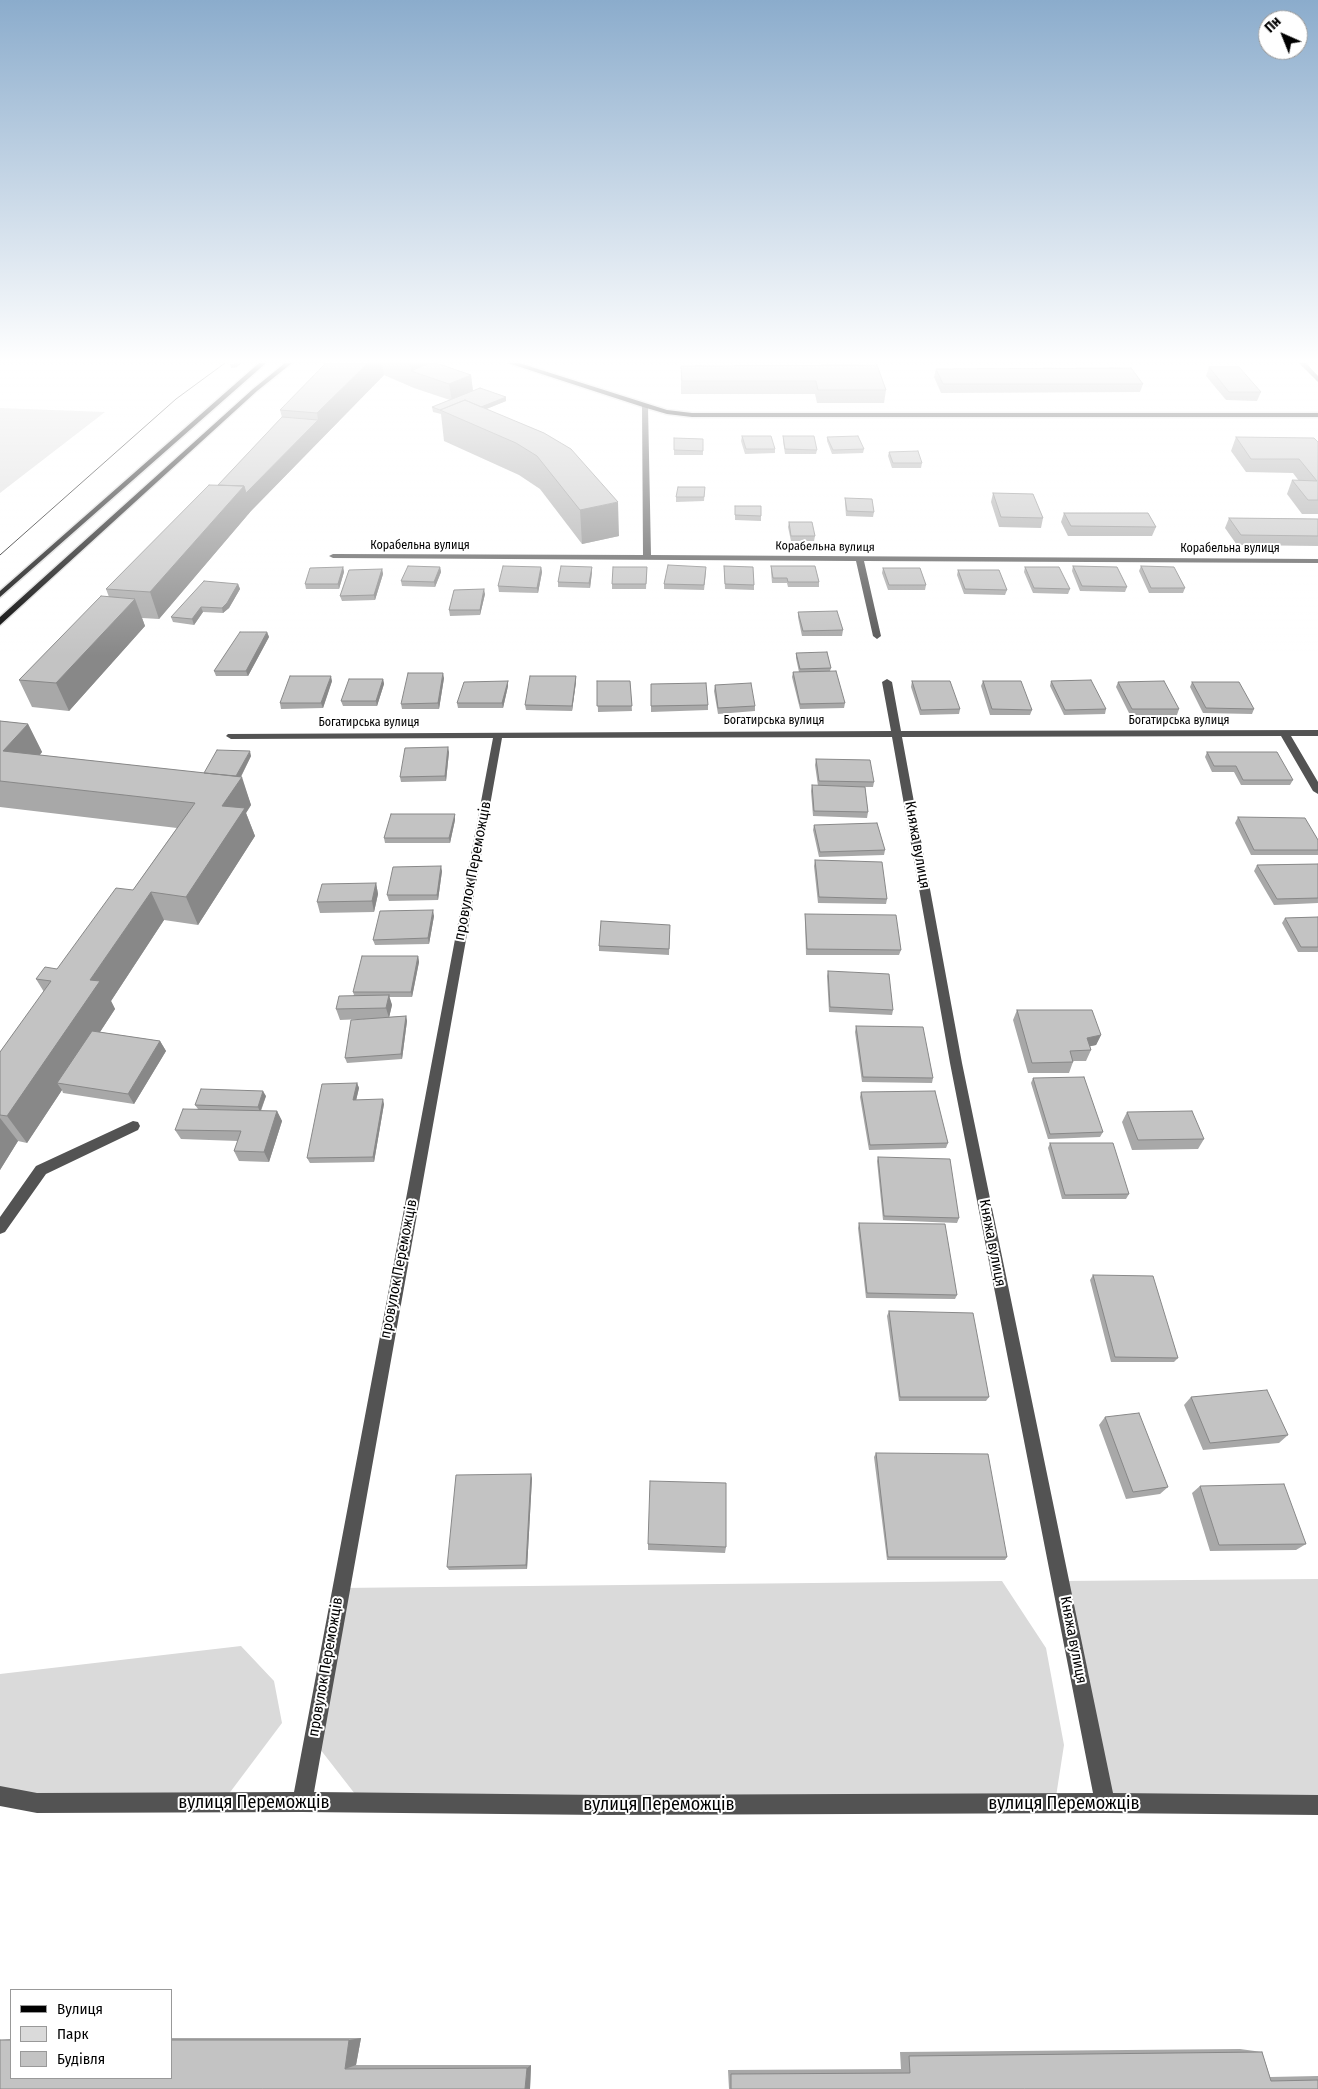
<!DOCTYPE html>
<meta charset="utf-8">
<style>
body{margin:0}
#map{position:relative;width:1318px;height:2089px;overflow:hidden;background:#fff;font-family:"Fira Sans Condensed",sans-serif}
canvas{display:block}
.legend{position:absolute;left:10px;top:1989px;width:162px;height:90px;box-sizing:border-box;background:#fff;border:1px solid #999;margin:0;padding:6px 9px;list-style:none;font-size:15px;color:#000}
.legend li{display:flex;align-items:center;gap:10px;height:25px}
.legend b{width:25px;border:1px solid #999}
.north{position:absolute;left:1258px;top:10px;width:50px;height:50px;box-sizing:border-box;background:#fff;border:1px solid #999;border-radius:50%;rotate:316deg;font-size:14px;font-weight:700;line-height:20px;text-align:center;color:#000}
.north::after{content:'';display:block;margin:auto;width:18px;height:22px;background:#000;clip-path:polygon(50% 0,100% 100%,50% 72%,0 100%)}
</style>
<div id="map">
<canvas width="1318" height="2089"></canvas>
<ul class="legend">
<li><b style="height:6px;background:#000"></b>Вулиця</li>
<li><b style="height:14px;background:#dadada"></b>Парк</li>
<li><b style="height:14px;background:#c3c3c3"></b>Будівля</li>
</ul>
<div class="north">Пн</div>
</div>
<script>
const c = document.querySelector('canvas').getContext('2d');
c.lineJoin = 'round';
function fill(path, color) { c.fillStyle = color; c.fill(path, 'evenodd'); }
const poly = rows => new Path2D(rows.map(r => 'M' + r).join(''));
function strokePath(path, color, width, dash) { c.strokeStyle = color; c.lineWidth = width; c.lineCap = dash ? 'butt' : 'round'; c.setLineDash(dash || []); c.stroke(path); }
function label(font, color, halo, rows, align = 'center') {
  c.font = font + ' "Fira Sans Condensed",sans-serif'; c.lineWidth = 4; c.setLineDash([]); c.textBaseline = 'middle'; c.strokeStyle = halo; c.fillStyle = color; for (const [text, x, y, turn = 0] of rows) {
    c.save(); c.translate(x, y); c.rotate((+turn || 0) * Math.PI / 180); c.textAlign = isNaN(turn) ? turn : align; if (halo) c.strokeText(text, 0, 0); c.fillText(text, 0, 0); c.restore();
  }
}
const green = poly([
 [0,408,105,412,0,493],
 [1318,1579,1318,1805,1105,1803,1061,1581],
 [1002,1581,1046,1648,1064,1745,1055,1803,362,1803,313,1740,340,1588],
 [241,1646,274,1681,282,1723,222,1803,0,1796,0,1674]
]);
const minor = poly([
 [1299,363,1306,363,1318,376,1318,382,1299,363],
 [645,404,648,406,651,555,1318,559,1318,563,864,561,881,636,877,639,873,636,856,561,333,558,329,556,333,554,643,555,642,406,645,404],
 [887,679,892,682,901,731,1318,730,1318,736,1291,736,1318,782,1318,794,1313,791,1281,736,902,737,962,1063,1113,1793,1318,1795,1318,1815,1105,1813,604,1815,302,1812,37,1813,0,1806,0,1786,37,1793,294,1792,493,738,231,739,226,736,228,734,891,731,882,682,887,679],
 [892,737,950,1063,1093,1793,604,1795,314,1792,502,738,892,737],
 [133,1121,138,1122,140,1126,138,1130,46,1174,5,1232,0,1234,0,1217,36,1166,133,1121]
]);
const major = poly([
 [259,363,266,363,0,597,0,591,259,363],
 [285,363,292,363,257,391,0,625,0,617,253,389,285,363],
 [508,363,519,363,667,410,692,413,1318,413,1318,417,692,417,667,414,643,407,508,363]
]);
const tram = poly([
 [0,555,176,399,225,363]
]);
const wall = poly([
 [324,363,436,363,471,375,473,391,506,397,506,401,486,409,544,433,619,536,582,544,540,489,519,475,444,441,441,414,433,412,432,407,450,400,414,388,384,375,251,511,159,619,142,618,145,626,69,711,32,707,19,680,109,597,106,589,218,485,282,417,280,410,324,365],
 [877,365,886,390,884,403,817,403,815,394,681,394,681,366],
 [1209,367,1261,392,1257,401,1226,400,1206,376],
 [936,369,1143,384,1140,392,941,393,934,377],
 [742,436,775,449,775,453,745,454,741,441],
 [783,436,817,450,816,454,785,454,783,441],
 [827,437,864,449,863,453,832,454,827,441],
 [1236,437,1318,442,1318,514,1302,514,1287,494,1292,480,1299,481,1293,473,1246,472,1231,451],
 [674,438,703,439,703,455,674,455],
 [889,452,922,463,921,468,892,468,888,456],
 [705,487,704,501,676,502,676,497],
 [993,493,1043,518,1041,528,999,527,991,502],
 [845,498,874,512,873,517,846,516,845,503],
 [735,506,761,516,761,521,735,520],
 [1064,513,1156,527,1152,536,1068,536,1061,522],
 [1229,518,1318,519,1318,546,1237,545,1225,528],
 [789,522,815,536,814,541,791,541,788,527],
 [724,566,754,585,754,590,725,589],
 [771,566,819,582,819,587,788,587,787,583,772,583,771,571],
 [1073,566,1127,587,1125,592,1080,591,1072,571],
 [1141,566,1185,588,1183,593,1149,593,1139,571],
 [343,567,344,572,339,589,306,589,305,584],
 [440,567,441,572,435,587,402,586,401,581],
 [541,567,542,572,538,593,499,592,498,586],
 [592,567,592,572,590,588,558,587,558,582],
 [647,567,646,589,612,589,612,584],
 [1025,567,1070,589,1068,594,1033,593,1024,572],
 [883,568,926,585,925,590,888,590,882,573],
 [382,569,383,574,375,600,342,601,340,596],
 [958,570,1007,590,1005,595,964,594,957,575],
 [706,572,704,590,664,589,664,584],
 [238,584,240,589,229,608,223,613,203,612,194,625,173,622,171,617],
 [485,594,480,615,450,616,449,610],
 [798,612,843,630,842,636,802,636,798,617],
 [267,632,269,637,248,676,216,676,214,671],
 [796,653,831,668,830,671,845,703,844,708,800,709,792,677,793,672,799,672,796,658],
 [576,676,576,682,572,711,526,710,525,705],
 [444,678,439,709,402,709,401,704],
 [383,679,384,684,377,706,343,706,341,701],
 [332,681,323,708,281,709,280,703],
 [597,681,630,681,632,711,598,712],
 [912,681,960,709,959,714,920,715,911,687],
 [983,681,1032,710,1030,715,990,715,981,686],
 [1051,681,1106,709,1105,714,1064,715,1050,686],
 [1118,682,1179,709,1177,715,1130,715,1116,687],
 [1192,682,1254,709,1252,714,1203,713,1190,687],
 [651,684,708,705,708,710,651,712],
 [715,685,755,706,755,711,718,714,714,691],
 [508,686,503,708,458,708,457,703],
 [0,721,28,724,42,752,40,755,204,773,251,756,241,777,251,805,246,813,255,836,198,925,164,920,111,1001,115,1009,100,1032,160,1041,166,1051,134,1104,63,1093,62,1090,27,1143,18,1141,0,1170,0,1052,44,992,36,979,57,969,133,890,177,828,0,807],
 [449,752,446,781,401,782,400,777],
 [1207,752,1293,780,1290,785,1241,785,1234,772,1212,772,1205,757],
 [816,759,874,782,873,787,865,787,868,812,867,818,813,816,811,791,812,785,818,786,815,765],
 [1238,817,1318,840,1318,855,1251,855,1235,823],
 [455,820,450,843,385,843,384,838],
 [814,825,885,850,884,855,819,857,813,830],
 [815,860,887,899,886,904,818,903,814,866],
 [1318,864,1318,903,1274,905,1254,871,1257,865],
 [442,871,438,900,389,901,387,895],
 [376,883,378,894,374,912,320,913,317,902],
 [805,914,901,950,899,955,806,955,805,919],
 [434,916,429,944,375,945,373,940],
 [1318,917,1318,952,1298,952,1282,923,1285,918],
 [670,925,669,955,599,951,599,946],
 [418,956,419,962,412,997,389,997,392,1005,389,1017,406,1016,407,1021,402,1059,347,1063,345,1058,363,1019,340,1020,336,1009,354,995,353,992],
 [828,971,893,1010,892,1015,829,1012,827,976],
 [1017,1010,1101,1035,1096,1045,1090,1046,1091,1050,1086,1061,1073,1061,1073,1062,1069,1073,1028,1073,1013,1020],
 [856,1026,933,1078,932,1083,862,1082,855,1032],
 [1033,1078,1103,1132,1100,1137,1048,1139,1031,1083],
 [357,1083,359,1088,356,1100,384,1104,374,1162,310,1163,307,1158],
 [861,1092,948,1143,946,1148,869,1150,860,1097],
 [266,1096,261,1111,277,1111,282,1121,269,1162,239,1161,234,1151,238,1141,181,1139,175,1130,198,1109,195,1105],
 [1127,1112,1204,1139,1198,1149,1132,1150,1122,1122],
 [1050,1143,1129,1194,1126,1199,1062,1199,1048,1148],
 [878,1157,959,1218,957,1223,883,1220,877,1161],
 [859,1223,957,1295,955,1299,866,1298,858,1228],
 [1093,1275,1178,1358,1174,1362,1111,1362,1090,1280],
 [889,1311,989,1397,986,1401,899,1401,887,1316],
 [1191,1397,1288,1435,1279,1443,1203,1450,1184,1405],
 [1105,1417,1168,1487,1160,1494,1126,1499,1099,1425],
 [876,1453,1007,1557,1005,1560,887,1560,874,1457],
 [532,1478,527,1569,449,1570,447,1567],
 [1200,1486,1306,1544,1296,1550,1210,1551,1192,1493],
 [648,1544,726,1547,725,1553,648,1550],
 [171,2038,361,2038,356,2065,531,2065,530,2089,0,2089,0,2040,11,2039,11,2078,171,2078],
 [1240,2049,1262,2052,1270,2077,1318,2076,1318,2089,729,2089,728,2070,901,2069,900,2052]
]);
const shadedWall = poly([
 [242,363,237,367,231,368,230,364],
 [368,363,382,363,384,375,251,511,246,493,318,420,317,413],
 [413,363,433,363,411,371,410,365],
 [471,375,473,392,452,401,449,384],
 [506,397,506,401,462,419,457,416],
 [244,486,251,511,159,619,150,592],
 [618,502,619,536,582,544,580,510],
 [343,567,344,572,339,589,338,584],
 [440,567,441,572,435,587,434,582],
 [541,567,542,572,538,593,537,588],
 [592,567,592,572,590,588,589,583],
 [382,569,383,574,375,600,374,595],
 [238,584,240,589,229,608,223,613,222,608],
 [484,589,485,594,480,615,480,610],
 [135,599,145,626,69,711,56,683],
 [201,607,203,612,194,625,192,619],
 [267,632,269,637,248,676,246,671],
 [443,673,444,678,439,709,438,703],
 [331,676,332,681,323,708,321,703],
 [576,676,576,682,572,711,572,706],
 [383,679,384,684,377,706,376,701],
 [508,681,508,686,503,708,502,703],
 [28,724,42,752,18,779,3,751],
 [448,747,449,752,446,781,445,776],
 [250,751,251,756,237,784,235,778],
 [242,777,251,805,246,813,255,836,198,925,186,897,222,806],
 [455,814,455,820,450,843,449,838],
 [441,866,442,871,438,900,437,895],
 [376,883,378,894,374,912,372,901],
 [151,892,164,920,111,1001,115,1009,66,1084,57,1083,62,1090,27,1143,7,1116,90,980],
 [433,910,434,916,429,944,428,938],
 [418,956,419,962,412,997,411,992],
 [389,995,392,1005,389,1018,386,1008],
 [406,1016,407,1021,402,1059,401,1054],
 [1101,1035,1096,1045,1082,1048,1087,1038],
 [160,1041,166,1051,134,1104,128,1094],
 [357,1083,359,1088,355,1105,353,1100],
 [263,1091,266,1096,260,1112,258,1107],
 [383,1099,384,1104,374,1162,373,1157],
 [277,1111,282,1121,269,1162,264,1152],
 [0,1118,18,1141,0,1170],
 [531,1474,532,1478,527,1569,526,1565],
 [361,2038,356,2065,345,2069,349,2040],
 [531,2065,530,2089,525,2089,527,2068]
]);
const building = poly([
 [326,363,368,363,317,413,280,410,326,363],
 [430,363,436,363,471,375,449,384,411,371,430,363],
 [877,365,886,390,818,390,816,381,682,381,681,366,877,365],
 [1209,367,1239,367,1261,392,1229,392,1209,367],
 [1131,368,1143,384,943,384,936,369,1131,368],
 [480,388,506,397,481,407,465,400,440,410,432,407,480,388],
 [465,400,544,433,571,449,618,502,580,510,537,456,516,443,440,410,465,400],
 [282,417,318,420,246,493,244,486,218,485,282,417],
 [742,436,771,436,775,449,746,449,742,436],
 [783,436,814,436,817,450,785,449,783,436],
 [858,436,864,449,833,450,827,437,858,436],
 [1236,437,1314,438,1318,442,1318,500,1308,500,1292,480,1317,481,1299,459,1251,459,1236,437],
 [674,438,703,439,703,451,674,450,674,438],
 [918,451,922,463,893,463,889,452,918,451],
 [209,485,244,486,150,592,106,589,209,485],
 [678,487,705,487,704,497,676,497,678,487],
 [993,493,1033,494,1043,518,1001,517,993,493],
 [845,498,872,499,874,512,847,511,845,498],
 [735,506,761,506,761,516,735,515,735,506],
 [1064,513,1148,513,1156,527,1071,526,1064,513],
 [1229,518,1318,519,1318,536,1241,535,1229,518],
 [789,522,812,522,815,536,791,536,789,522],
 [668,565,706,567,704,585,664,584,668,565],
 [408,566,440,567,434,582,401,581,408,566],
 [503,566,541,567,537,588,498,586,503,566],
 [561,566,592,567,589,583,558,582,561,566],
 [724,566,753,567,754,585,725,584,724,566],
 [771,566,815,566,819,582,788,582,787,578,773,578,771,566],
 [1073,566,1117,567,1127,587,1082,586,1073,566],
 [1141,566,1174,567,1185,588,1151,588,1141,566],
 [343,567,338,584,305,584,310,568,343,567],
 [613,567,647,567,646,584,612,584,613,567],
 [1025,567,1059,567,1070,589,1034,588,1025,567],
 [883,568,920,568,926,585,889,585,883,568],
 [382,569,374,595,340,596,349,570,382,569],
 [958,570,999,570,1007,590,965,589,958,570],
 [204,581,238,584,227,603,222,608,201,607,192,619,171,617,204,581],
 [484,589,480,610,449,610,454,590,484,589],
 [101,596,135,599,56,683,19,680,101,596],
 [837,611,843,630,803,631,798,612,837,611],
 [240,632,267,632,246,671,214,671,240,632],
 [827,652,831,668,800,669,796,653,827,652],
 [836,671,845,703,800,704,793,672,836,671],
 [408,673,443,673,438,703,401,704,408,673],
 [290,676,331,676,321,703,280,703,290,676],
 [530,676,576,676,572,706,525,705,530,676],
 [349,679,383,679,376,701,341,701,349,679],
 [1091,680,1106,709,1065,710,1051,681,1091,680],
 [508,681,502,703,457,703,464,682,508,681],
 [597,681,630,681,632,706,597,706,597,681],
 [912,681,950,681,960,709,921,710,912,681],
 [983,681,1021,681,1032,710,992,709,983,681],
 [1164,681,1179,709,1132,709,1118,682,1164,681],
 [1192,682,1239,682,1254,709,1206,708,1192,682],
 [706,683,708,705,651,706,651,684,706,683],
 [751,683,755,706,718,708,715,685,751,683],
 [0,721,28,724,3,751,242,777,222,806,245,808,186,897,151,892,90,980,100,981,7,1116,0,1115,0,1052,51,981,36,979,45,967,57,969,116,888,133,890,195,803,0,781,0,721],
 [448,747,445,776,400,777,405,748,448,747],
 [217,750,250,751,236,776,204,773,217,750],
 [1207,752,1277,752,1293,780,1243,780,1236,766,1214,766,1207,752],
 [816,759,870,760,874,782,819,781,816,759],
 [812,785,865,787,868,812,814,811,812,785],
 [391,814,455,814,449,838,384,838,391,814],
 [1238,817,1305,818,1318,840,1318,850,1254,850,1238,817],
 [877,823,885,850,820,852,814,825,877,823],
 [815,860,882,862,887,899,819,897,815,860],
 [1318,864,1318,898,1277,899,1257,865,1318,864],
 [441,866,437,895,387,895,393,867,441,866],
 [376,883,372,901,317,902,322,884,376,883],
 [433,910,428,938,373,940,380,911,433,910],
 [805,914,896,915,901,950,807,949,805,914],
 [1318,917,1318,947,1301,947,1285,918,1318,917],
 [601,921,670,925,669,949,599,946,601,921],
 [362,956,418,956,411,992,353,992,362,956],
 [828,971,889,974,893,1010,830,1007,828,971],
 [389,995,386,1008,336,1009,339,996,389,995],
 [1017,1010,1092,1010,1101,1035,1087,1038,1091,1050,1070,1051,1073,1062,1032,1063,1017,1010],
 [406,1016,401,1054,345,1058,351,1020,406,1016],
 [856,1026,923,1027,933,1078,863,1077,856,1026],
 [92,1031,160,1041,128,1094,57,1083,92,1031],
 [1084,1077,1103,1132,1050,1134,1033,1078,1084,1077],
 [357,1083,353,1100,383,1099,373,1157,307,1158,322,1084,357,1083],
 [201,1089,263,1091,258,1107,195,1105,201,1089],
 [935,1091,948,1143,870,1145,861,1092,935,1091],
 [183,1109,277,1111,264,1152,234,1151,241,1131,175,1130,183,1109],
 [1192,1111,1204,1139,1138,1140,1127,1112,1192,1111],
 [1050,1143,1113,1143,1129,1194,1065,1195,1050,1143],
 [878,1157,950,1159,959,1218,884,1216,878,1157],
 [859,1223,945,1224,957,1295,867,1293,859,1223],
 [1093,1275,1153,1276,1178,1358,1115,1357,1093,1275],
 [889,1311,973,1313,989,1397,900,1397,889,1311],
 [1267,1390,1288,1435,1210,1443,1191,1397,1267,1390],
 [1139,1413,1168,1487,1133,1492,1105,1417,1139,1413],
 [876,1453,988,1454,1007,1557,888,1557,876,1453],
 [531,1474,526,1565,447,1567,456,1475,531,1474],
 [650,1481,726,1483,726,1547,648,1544,650,1481],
 [1284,1484,1306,1544,1219,1545,1200,1486,1284,1484],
 [0,2040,11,2040,11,2078,171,2078,171,2040,349,2040,345,2069,527,2068,525,2089,0,2089,0,2040],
 [1262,2052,1271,2081,1318,2080,1318,2089,731,2089,731,2074,910,2073,909,2056,1262,2052]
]);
const farStreetnames = [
 ["Корабельна вулиця",420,546],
 ["Корабельна вулиця",825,547,1],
 ["Корабельна вулиця",1230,549],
 ["Богатирська вулиця",774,721],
 ["Богатирська вулиця",1179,721],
 ["Богатирська вулиця",369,723]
];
const streetNames = [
 ["Княжа вулиця",917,845,80],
 ["провулок Переможців",473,871,-79],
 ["Княжа вулиця",992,1243,79],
 ["провулок Переможців",399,1269,-79],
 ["Княжа вулиця",1073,1640,79],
 ["провулок Переможців",326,1667,-80]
];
const nearStreetnames = [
 ["вулиця Переможців",254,1803],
 ["вулиця Переможців",1064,1804],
 ["вулиця Переможців",659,1805]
];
fill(green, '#dadada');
strokePath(major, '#dbdbdb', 3);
fill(minor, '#535353');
fill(major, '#000');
strokePath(tram, '#000', 1);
fill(wall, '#a8a8a8');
fill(shadedWall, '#888');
fill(building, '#c3c3c3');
strokePath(building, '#888', 1);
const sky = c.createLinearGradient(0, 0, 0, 656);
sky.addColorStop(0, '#8baccc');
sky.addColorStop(0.55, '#fff');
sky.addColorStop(1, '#ffffff00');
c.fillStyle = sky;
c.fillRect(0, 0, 1318, 656);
label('12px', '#000', '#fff', farStreetnames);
label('15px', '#000', '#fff', streetNames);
label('18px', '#000', '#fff', nearStreetnames);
</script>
